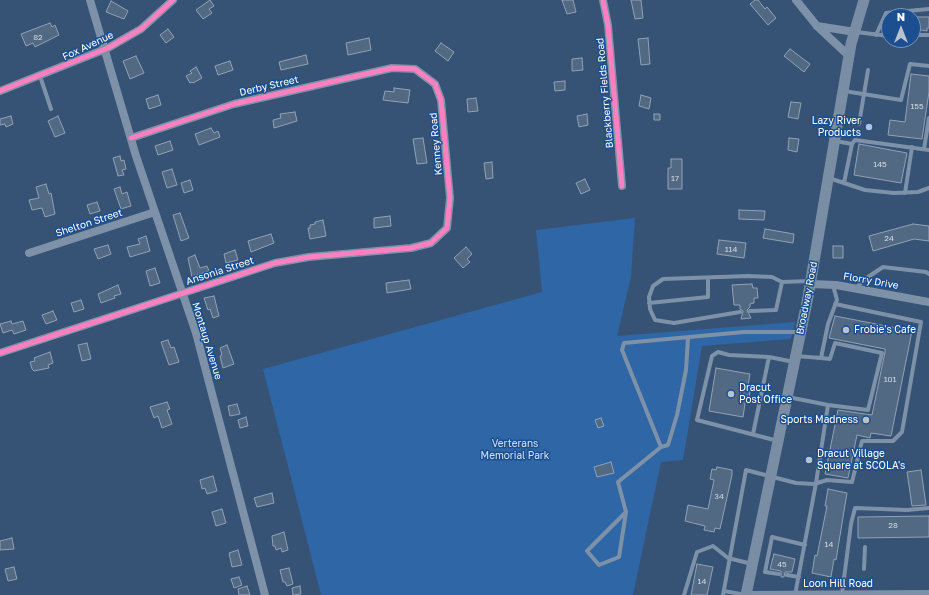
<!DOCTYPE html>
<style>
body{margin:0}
#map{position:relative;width:929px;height:595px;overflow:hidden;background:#365274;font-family:"Golos Text",sans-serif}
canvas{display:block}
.north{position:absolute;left:881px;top:8px;width:40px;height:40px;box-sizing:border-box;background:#1b4f8f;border:1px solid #7695bc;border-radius:50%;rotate:0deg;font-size:11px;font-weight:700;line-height:16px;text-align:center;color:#fff}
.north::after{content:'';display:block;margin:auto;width:14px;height:18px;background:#b9c2ce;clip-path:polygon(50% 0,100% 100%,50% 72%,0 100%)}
</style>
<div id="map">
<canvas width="929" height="595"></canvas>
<div class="north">N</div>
</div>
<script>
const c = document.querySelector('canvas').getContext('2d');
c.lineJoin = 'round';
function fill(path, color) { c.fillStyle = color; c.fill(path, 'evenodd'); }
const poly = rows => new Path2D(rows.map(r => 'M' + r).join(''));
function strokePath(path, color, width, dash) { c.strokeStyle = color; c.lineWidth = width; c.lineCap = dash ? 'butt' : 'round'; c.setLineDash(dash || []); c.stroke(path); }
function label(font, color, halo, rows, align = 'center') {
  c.font = font + ' "Golos Text",sans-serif'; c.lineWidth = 3; c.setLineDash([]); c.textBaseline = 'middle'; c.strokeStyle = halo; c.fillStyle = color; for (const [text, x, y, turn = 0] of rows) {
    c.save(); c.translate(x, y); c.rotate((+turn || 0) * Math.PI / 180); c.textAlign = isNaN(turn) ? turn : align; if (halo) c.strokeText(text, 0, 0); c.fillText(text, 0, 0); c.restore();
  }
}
const green = poly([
 [635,218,631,277,617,336,795,322,791,339,702,346,683,460,661,462,633,595,321,595,263,369,542,292,536,230]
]);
const building = poly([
 [210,0,214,6,209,9,212,13,203,19,196,10,210,0],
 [562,0,573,0,576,12,567,14,562,0],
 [631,0,641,0,643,18,635,19,631,0],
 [755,0,758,0,765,9,767,7,776,18,768,25,750,4,755,0],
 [111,1,128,11,124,19,106,12,111,1],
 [916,17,929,17,929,28,927,28,927,31,916,29,916,17],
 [50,23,52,27,55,25,59,35,35,47,33,43,26,46,21,34,50,23],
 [168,29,174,37,166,43,160,35,168,29],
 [369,38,371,50,348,55,346,43,369,38],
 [648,38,650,64,641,65,638,39,648,38],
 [441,43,454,52,448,61,435,51,441,43],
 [790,49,810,64,804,72,784,56,790,49],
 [306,55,308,64,281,70,279,62,306,55],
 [136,56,144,73,130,79,123,61,136,56],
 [582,58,583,70,572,71,572,59,582,58],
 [230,61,233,70,218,75,215,66,230,61],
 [196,67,202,78,193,83,192,82,190,83,186,76,192,73,190,71,196,67],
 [911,74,929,76,929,92,922,139,888,135,890,120,905,122,911,74],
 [565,81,565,90,555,91,554,82,565,81],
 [394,88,410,90,408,103,383,100,385,91,394,92,394,88],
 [158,95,161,105,149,109,146,99,158,95],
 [641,95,651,98,649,109,639,106,641,95],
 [476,98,478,111,468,112,467,99,476,98],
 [791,102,801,103,798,119,788,117,791,102],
 [295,112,297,121,274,128,273,120,281,118,280,114,295,112],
 [587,114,588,125,579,127,577,116,587,114],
 [654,114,660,114,660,120,654,120,654,114],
 [11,116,13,124,6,127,5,124,0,125,0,119,11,116],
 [58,116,65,133,55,137,48,121,58,116],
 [211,128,214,133,218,131,220,137,199,145,195,134,211,128],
 [423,138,427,163,417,164,413,139,423,138],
 [789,138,799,139,797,152,788,150,789,138],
 [170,141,173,150,158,155,155,146,170,141],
 [859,144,907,153,901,183,854,175,859,144],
 [120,156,121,161,124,160,126,169,122,170,124,175,118,176,113,158,120,156],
 [671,159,682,159,682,189,668,189,668,168,671,168,671,159],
 [492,162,493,178,486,179,484,163,492,162],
 [172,169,177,185,167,188,162,172,172,169],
 [585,179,590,190,581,194,576,183,585,179],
 [190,180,193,190,184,193,181,183,190,180],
 [46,184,49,194,51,193,55,214,45,217,42,208,32,210,29,200,39,198,36,187,46,184],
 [120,187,122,194,127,192,131,206,121,209,114,189,120,187],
 [97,202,100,211,90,214,87,205,97,202],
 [739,210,765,211,764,220,739,219,739,210],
 [180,213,189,238,181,241,173,215,180,213],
 [390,216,391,226,374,228,374,218,390,216],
 [323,220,326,236,310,239,308,228,310,228,310,225,315,224,315,222,323,220],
 [913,224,929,226,929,241,914,239,873,251,869,236,913,224],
 [765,229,794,234,793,243,763,238,765,229],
 [271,234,274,243,251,252,248,241,271,234],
 [146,236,150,251,130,257,127,247,140,244,138,239,146,236],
 [719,240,746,243,744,258,717,254,719,240],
 [108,245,111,254,98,259,94,249,108,245],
 [833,246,843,246,843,258,833,258,833,246],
 [466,247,472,254,467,259,470,262,463,268,454,258,466,247],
 [235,250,238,260,226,263,224,254,235,250],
 [195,255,200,268,207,266,209,271,192,277,188,258,195,255],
 [155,268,160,283,150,286,146,271,155,268],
 [409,280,411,289,387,293,386,283,409,280],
 [752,284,753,288,757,288,758,298,754,298,754,303,750,304,750,307,747,310,751,318,741,319,743,311,740,309,740,305,734,305,732,285,752,284],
 [118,285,121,294,114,296,115,298,101,303,98,294,118,285],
 [214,296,219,316,213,318,210,309,208,310,204,298,214,296],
 [81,300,84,309,74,312,71,303,81,300],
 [53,311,57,320,46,324,42,315,53,311],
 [835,316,912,331,891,436,871,433,870,438,857,435,848,478,825,474,838,410,872,415,885,352,885,349,829,338,835,316],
 [11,321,12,324,23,321,26,330,14,334,12,330,3,333,0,324,11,321],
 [168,340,171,348,174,347,179,362,169,365,161,342,168,340],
 [87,343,91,359,82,361,78,345,87,343],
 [227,345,234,364,223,368,220,356,222,355,220,348,227,345],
 [50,352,53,363,48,365,49,368,34,371,32,369,30,362,35,361,34,358,50,352],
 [716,368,750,374,747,391,750,391,749,398,746,397,743,417,709,411,716,368],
 [167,402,170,409,167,410,172,424,162,428,158,416,154,418,150,407,167,402],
 [237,404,240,414,230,416,228,406,237,404],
 [246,417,248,426,240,428,238,420,246,417],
 [601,418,604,426,598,428,595,420,601,418],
 [611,462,614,473,597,477,594,467,611,462],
 [717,467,732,470,732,475,720,529,715,528,714,532,704,530,705,526,685,521,688,505,708,509,714,480,710,479,712,469,716,470,717,467],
 [921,470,926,505,912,506,907,472,921,470],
 [213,476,217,491,207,494,205,488,202,489,200,480,213,476],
 [828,489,847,493,836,560,834,559,831,577,812,573,815,555,817,556,827,506,825,506,828,489],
 [272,493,274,503,257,507,254,498,272,493],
 [222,509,226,523,216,526,212,512,222,509],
 [929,516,929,537,858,538,858,517,929,516],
 [284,532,288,550,282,552,281,548,276,550,275,546,273,546,272,536,284,532],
 [12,538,14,549,0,550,0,541,12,538],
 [238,550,242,565,232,567,229,553,238,550],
 [774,554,795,559,792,572,785,572,784,577,781,577,781,571,770,569,774,554],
 [697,564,713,567,707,595,691,595,697,564],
 [14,567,17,579,8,581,5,569,14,567],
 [289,568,293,584,287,586,285,582,283,582,280,570,289,568],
 [239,577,242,585,234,588,231,579,239,577],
 [247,586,250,595,239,595,238,589,247,586],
 [300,586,301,594,293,595,292,588,300,586]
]);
const lane = poly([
 [856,32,889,36],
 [876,35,886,13,929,9],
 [913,35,929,35],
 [40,76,51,109],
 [844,91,901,100,910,64,929,66],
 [859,124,868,70],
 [835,141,852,144,844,183],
 [852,144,855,140,929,150],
 [924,149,929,118],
 [829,178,865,190,894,193,918,192,929,188],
 [905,193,912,147],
 [856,288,865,279,883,267,926,272,929,274],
 [649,303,708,297,708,278],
 [750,311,776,310,782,282],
 [740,312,674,323,655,320,650,309,649,297,653,286,663,279,748,276,772,277,782,282,810,281],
 [688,338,686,370,677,415,668,445,661,447,622,350,624,343,744,332,800,332],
 [796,356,821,358,828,324,837,300,833,285],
 [788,397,828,405,868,410,882,353,835,343,830,359,821,358],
 [753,434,769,357],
 [778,441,697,420,712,356,718,352,729,355,769,357,794,362],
 [626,512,587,551,599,565,619,557,626,512,618,482,661,447],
 [864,569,865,547],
 [779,574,765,572,772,537,805,545],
 [787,575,799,577],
 [724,591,746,595],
 [842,594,851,524,855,508,907,510,929,508],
 [684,595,697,552,713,546,728,558,752,564],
 [723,595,746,470,796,483,814,484,827,480,852,482,862,441,893,441,902,432,921,322,835,304],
 [795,595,816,483,828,405]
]);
const street = poly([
 [90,0,136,156,196,333,265,595],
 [603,0,608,25,622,186],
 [796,0,817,26,849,56],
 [817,26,855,32],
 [0,91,108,48,141,29,173,0],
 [29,253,155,212],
 [810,284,836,285,929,302],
 [0,353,275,263,309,257,411,248,431,243,447,228,450,198,441,100,435,84,415,69,392,68,234,104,131,138],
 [746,595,929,594]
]);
const secondary = poly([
 [746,595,808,297,851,44,864,0]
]);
const cycleway = poly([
 [603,0,608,25,622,186],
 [0,91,108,48,141,29,173,0],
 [0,353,275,263,309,257,411,248,431,243,447,228,450,198,441,100,435,84,415,69,392,68,234,104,131,138]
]);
const markers = [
 [869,127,4,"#b9c2ce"],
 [846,330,4,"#b9c2ce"],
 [731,394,4,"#b9c2ce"],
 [866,420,4,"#b9c2ce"],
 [809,460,4,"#b9c2ce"]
];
const numberNames = [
 ["82",38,37],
 ["155",917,106],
 ["145",880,164],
 ["17",675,178],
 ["24",889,238],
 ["114",731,249],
 ["101",890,379],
 ["34",719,496],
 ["28",893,525],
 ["14",829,544],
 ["45",782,564],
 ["14",702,581]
];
const streetNames = [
 ["Fox Avenue",88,46,-25],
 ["Derby Street",269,86,-13],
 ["Blackberry Fields Road",605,93,-95],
 ["Kenney Road",436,144,-95],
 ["Shelton Street",89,223,-18],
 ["Ansonia Street",220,271,-18],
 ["Florry Drive",871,281,10],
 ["Broadway Road",807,298,-79],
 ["Montaup Avenue",207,341,73],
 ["Loon Hill Road",838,584]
];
const poiNames = [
 ["Lazy River",861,121,"right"],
 ["Products",861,133,"right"],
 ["Frobie's Cafe",854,330],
 ["Dracut",739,388],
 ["Post Office",739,400],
 ["Sports Madness",858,420,"right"],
 ["Dracut Village",817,454],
 ["Square at SCOLA's",817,466]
];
const parkNames = [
 ["Verterans",515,444],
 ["Memorial Park",515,456]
];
fill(green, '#2f66a5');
fill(building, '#526984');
strokePath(building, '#92a2b6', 1);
strokePath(lane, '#7d92a8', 4);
strokePath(street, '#7d92a8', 8);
strokePath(secondary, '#798da4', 11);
strokePath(cycleway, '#ff80c0', 5);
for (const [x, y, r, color] of markers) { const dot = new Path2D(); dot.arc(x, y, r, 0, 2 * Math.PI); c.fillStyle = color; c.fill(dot); strokePath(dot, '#1b4f8f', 1.5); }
label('8px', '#d4dae0', null, numberNames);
label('10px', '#fff', '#1b4f8f', streetNames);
label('10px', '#fff', '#1b4f8f', poiNames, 'left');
label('10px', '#cfe3fa', '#1b4f8f', parkNames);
</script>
